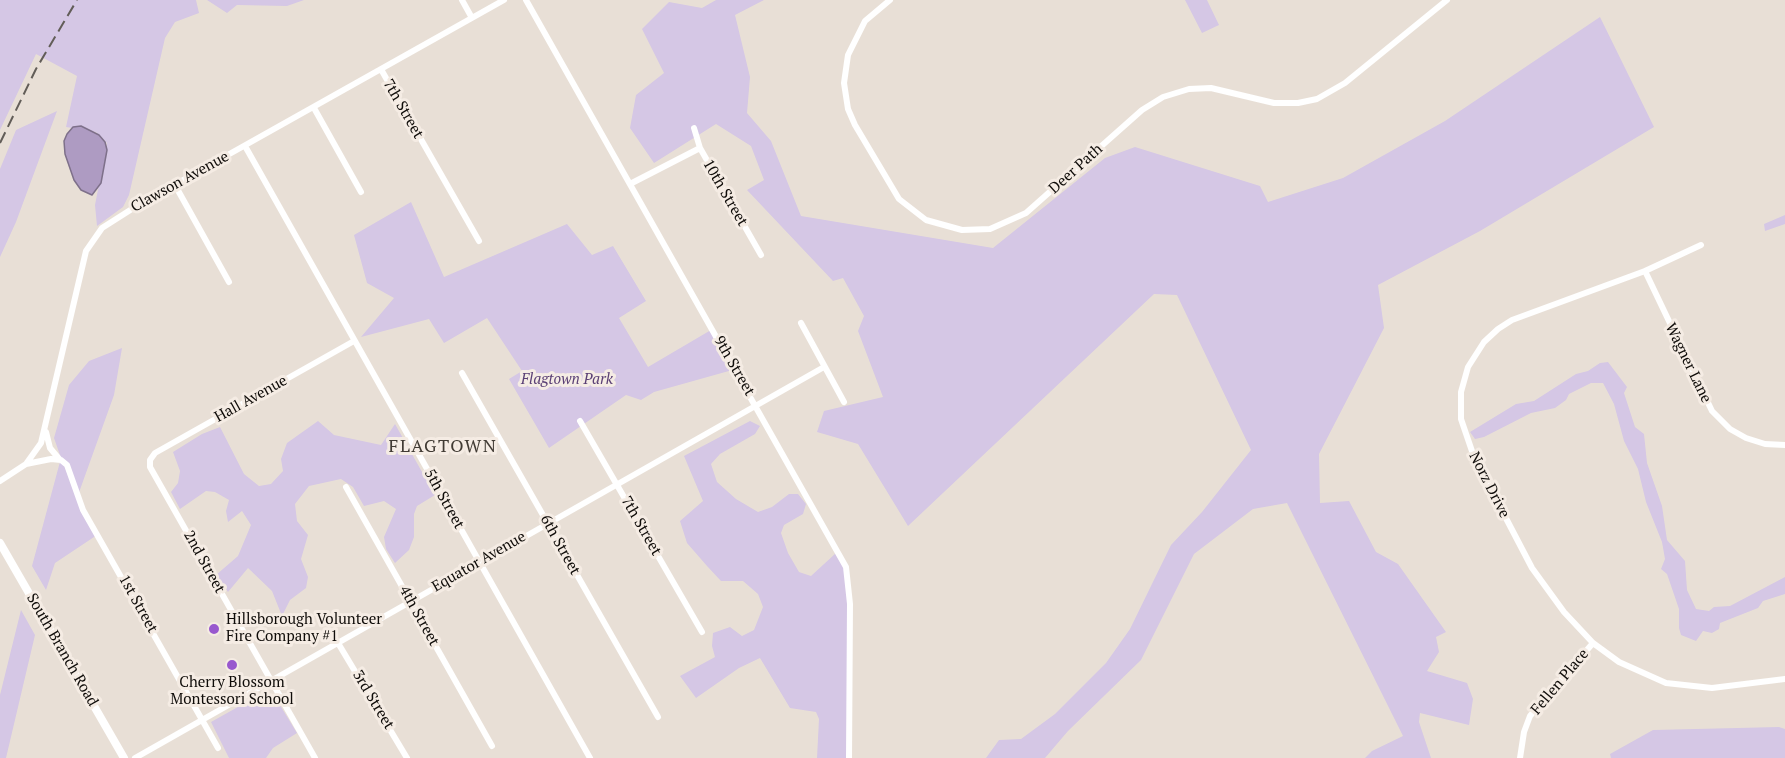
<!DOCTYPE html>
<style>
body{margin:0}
canvas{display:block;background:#e8dfd6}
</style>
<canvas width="1785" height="758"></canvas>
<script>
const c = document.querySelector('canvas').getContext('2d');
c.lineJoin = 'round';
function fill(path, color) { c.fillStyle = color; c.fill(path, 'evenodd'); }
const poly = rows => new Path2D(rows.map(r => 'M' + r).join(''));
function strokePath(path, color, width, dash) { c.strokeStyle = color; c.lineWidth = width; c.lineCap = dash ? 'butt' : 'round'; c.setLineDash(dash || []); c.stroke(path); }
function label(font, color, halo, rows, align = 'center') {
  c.font = font + ' "PT Serif",serif'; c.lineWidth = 6; c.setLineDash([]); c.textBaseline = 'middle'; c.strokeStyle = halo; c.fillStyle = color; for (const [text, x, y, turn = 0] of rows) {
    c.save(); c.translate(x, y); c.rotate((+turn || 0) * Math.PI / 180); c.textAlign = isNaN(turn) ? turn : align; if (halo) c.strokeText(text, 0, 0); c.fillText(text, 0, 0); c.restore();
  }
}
const green = poly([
 [0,0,196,0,199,13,175,22,165,38,129,195,123,207,97,226,95,205,107,143,96,132,66,127,77,76,36,54,0,130],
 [207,0,304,0,287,6,237,5,227,13],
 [716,0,764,0,735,15,750,77,747,113,771,141,801,216,993,248,1105,158,1135,147,1260,186,1268,202,1343,178,1445,121,1600,17,1654,127,1480,231,1378,285,1384,328,1319,454,1320,503,1349,501,1376,552,1398,564,1446,632,1436,637,1439,652,1427,671,1467,683,1473,699,1469,725,1420,713,1419,722,1431,758,1365,758,1372,751,1403,736,1287,503,1253,509,1194,554,1141,660,1068,731,1045,758,986,758,999,740,1021,739,1055,714,1106,663,1130,629,1171,545,1202,512,1251,450,1177,295,1154,294,908,526,858,444,817,432,824,411,883,397,858,331,864,316,843,278,833,281,747,190,764,180,751,146,716,124,654,163,630,128,636,95,664,73,642,29,669,2,702,8],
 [1185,0,1207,0,1219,25,1202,33],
 [57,111,16,222,0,257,0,169,16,130],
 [411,202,444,277,567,224,592,255,613,246,646,301,619,318,648,367,711,330,736,369,654,392,641,400,626,395,549,448,509,379,522,371,487,318,444,343,429,319,361,337,394,298,367,283,354,235],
 [1785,215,1785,224,1765,231,1764,224],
 [122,348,114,395,77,498,97,535,55,563,46,590,32,566,61,458,54,438,69,385,89,361],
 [1608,362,1627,387,1624,393,1635,427,1644,434,1647,463,1662,506,1667,540,1685,561,1687,590,1696,609,1709,611,1714,607,1730,606,1785,577,1785,594,1763,601,1758,608,1720,623,1719,629,1712,633,1703,631,1696,641,1681,635,1679,628,1679,609,1667,574,1661,569,1665,559,1662,542,1646,502,1638,469,1624,441,1614,404,1603,383,1591,383,1569,394,1566,400,1555,408,1531,413,1484,437,1475,439,1470,432,1516,404,1534,401,1576,374,1588,371,1600,363],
 [318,421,334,435,381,445,395,424,435,495,417,506,414,514,414,537,409,550,395,563,386,549,384,537,396,509,384,501,364,506,353,487,341,479,309,486,295,504,297,521,308,535,301,559,308,577,306,588,290,600,282,616,272,591,248,568,228,592,216,575,238,556,251,525,242,511,228,522,226,511,229,500,215,492,206,491,180,509,171,492,178,483,180,471,173,452,202,434,220,427,244,474,259,486,271,484,283,471,281,459,287,443],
 [750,421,760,426,755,434,720,454,711,464,717,482,736,499,758,512,772,507,789,494,798,494,806,504,803,514,784,525,781,533,788,553,799,572,811,576,836,553,844,568,847,583,847,758,817,758,819,719,816,712,790,708,760,658,739,668,696,698,680,676,715,657,712,646,713,633,730,627,742,636,754,630,763,607,758,594,743,581,721,581,707,566,687,543,680,521,703,501,684,456],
 [21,610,35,635,6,758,0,758,0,695],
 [263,693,275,697,297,733,273,748,266,758,229,758,211,722],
 [1779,727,1785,729,1785,758,1611,758,1610,754,1653,730]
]);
const water = poly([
 [81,126,99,135,105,142,107,150,101,183,92,195,81,190,74,180,65,154,64,141,67,134,73,127,81,126]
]);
const minor = poly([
 [462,0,472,18],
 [526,0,846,567,850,604,849,758],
 [890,0,865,21,848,55,844,83,848,109,855,125,899,199,926,220,962,230,990,229,1026,213,1142,110,1163,97,1189,89,1211,88,1274,103,1298,103,1317,99,1345,83,1447,0],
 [382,71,479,241],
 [314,108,361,192],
 [694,128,700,148,761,255],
 [245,146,590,758],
 [630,184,700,148],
 [175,185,229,282],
 [1701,245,1645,271,1512,320,1498,329,1484,342,1468,367,1461,392,1461,419,1474,457,1532,568,1564,612,1593,643,1619,662,1666,683,1712,688,1785,679],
 [1645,271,1712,411,1730,429,1746,438,1765,444,1785,445],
 [801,323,844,402],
 [462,373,658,717],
 [580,421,702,632],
 [46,432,50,448,60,460],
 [26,464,51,459,61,460,67,465,83,510,218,748],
 [0,481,26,464,41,443,86,251,102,228,135,207,504,0],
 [346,487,492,746],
 [338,643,407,758],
 [135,758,824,367],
 [315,758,150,467,150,460,155,453,354,341],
 [1520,758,1524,732,1530,716,1593,643]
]);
const tertiary = poly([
 [0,543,124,758]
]);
const rail = poly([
 [0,143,36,69,77,0]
]);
const markers = [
 [214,629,6,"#9858ce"],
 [232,665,6,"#9858ce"]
];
const streetNames = [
 ["7th Street",403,109,60],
 ["Deer Path",1076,169,-42],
 ["Clawson Avenue",180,182,-29],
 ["10th Street",725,193,60],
 ["Wagner Lane",1688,363,64],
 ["9th Street",734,366,60],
 ["Hall Avenue",251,399,-29],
 ["Norz Drive",1489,485,63],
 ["5th Street",444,499,61],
 ["7th Street",641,526,60],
 ["6th Street",560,545,61],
 ["2nd Street",204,562,61],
 ["Equator Avenue",479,562,-30],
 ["1st Street",138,604,61],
 ["4th Street",419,616,61],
 ["South Branch Road",62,650,60],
 ["Fellen Place",1560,682,-50],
 ["3rd Street",373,700,59]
];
const parkNames = [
 ["Flagtown Park",567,380]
];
const poiNames = [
 ["Hillsborough Volunteer",226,620],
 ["Fire Company #1",226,637],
 ["Cherry Blossom",232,683,"center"],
 ["Montessori School",232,700,"center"]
];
const quarterNames = [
 ["FLAGTOWN",443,447]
];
fill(green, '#d5c7e5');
fill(water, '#ae9bc2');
strokePath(water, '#7e708a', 1.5);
strokePath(minor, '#fff', 6);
strokePath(tertiary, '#fff', 8);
strokePath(rail, '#625d58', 2, [12, 6]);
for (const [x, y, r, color] of markers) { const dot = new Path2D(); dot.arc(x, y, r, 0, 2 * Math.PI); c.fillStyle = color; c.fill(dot); strokePath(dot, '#f5ece4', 2); }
label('15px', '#0f0c09', '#f5ece4', streetNames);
label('italic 15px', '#5b4075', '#f5ece4', parkNames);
label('15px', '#0f0c09', '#f5ece4', poiNames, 'left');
c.letterSpacing = '1.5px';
label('18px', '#413b34', '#f5ece4', quarterNames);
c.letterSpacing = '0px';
</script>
